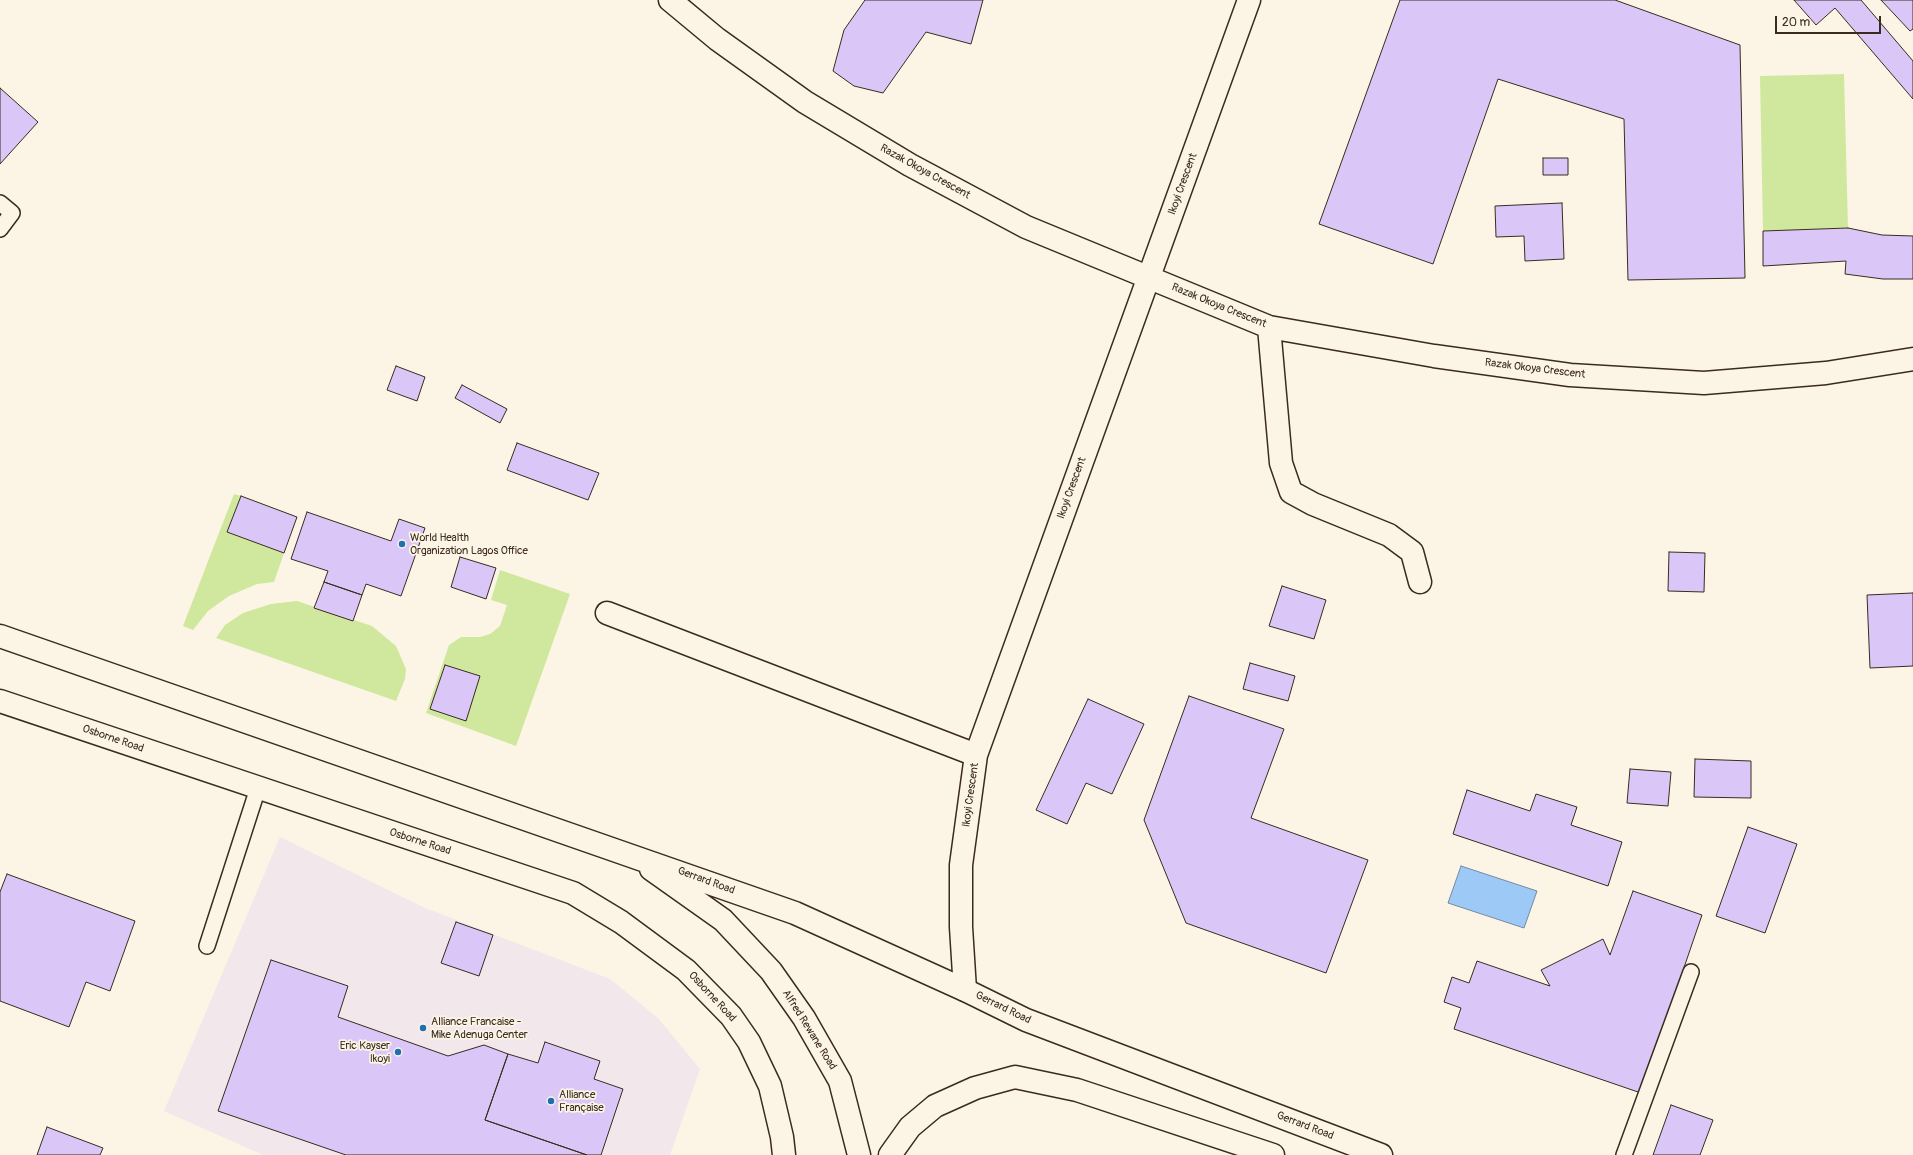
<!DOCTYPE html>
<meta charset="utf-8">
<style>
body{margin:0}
#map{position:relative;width:1913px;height:1155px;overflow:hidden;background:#fcf5e5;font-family:Pangolin,sans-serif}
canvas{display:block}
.scale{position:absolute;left:1775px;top:16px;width:106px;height:18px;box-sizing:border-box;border:2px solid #3b2a1e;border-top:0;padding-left:5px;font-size:12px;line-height:14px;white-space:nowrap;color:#3b2a1e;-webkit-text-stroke:3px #fcf5e5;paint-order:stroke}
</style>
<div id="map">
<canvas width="1913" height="1155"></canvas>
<div class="scale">20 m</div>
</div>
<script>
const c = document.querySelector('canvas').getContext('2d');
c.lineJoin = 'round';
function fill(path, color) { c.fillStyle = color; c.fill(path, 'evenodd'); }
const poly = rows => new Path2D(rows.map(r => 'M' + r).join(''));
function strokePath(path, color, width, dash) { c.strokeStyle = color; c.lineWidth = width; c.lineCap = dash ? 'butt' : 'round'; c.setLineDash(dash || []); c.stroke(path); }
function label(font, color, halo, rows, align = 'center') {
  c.font = font + ' Pangolin,sans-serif'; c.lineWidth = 3.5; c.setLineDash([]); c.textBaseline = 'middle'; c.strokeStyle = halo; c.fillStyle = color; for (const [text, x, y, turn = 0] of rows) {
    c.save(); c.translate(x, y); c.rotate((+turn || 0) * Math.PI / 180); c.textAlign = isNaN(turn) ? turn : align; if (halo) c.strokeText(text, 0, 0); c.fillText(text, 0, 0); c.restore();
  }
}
const built = poly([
 [280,837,425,908,610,979,658,1018,700,1069,670,1155,263,1155,164,1111]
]);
const green = poly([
 [1844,74,1848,228,1763,231,1760,76],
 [234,494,241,496,227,532,284,553,274,582,257,584,229,596,208,611,193,630,183,626],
 [500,570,570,594,516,746,426,713,449,645,461,637,480,637,490,634,500,626,507,605,491,600],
 [297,601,372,626,396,646,406,669,405,679,396,701,216,638,225,625,243,613,271,604]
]);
const water = poly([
 [1461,866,1537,891,1524,928,1448,903,1461,866]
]);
const building = poly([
 [865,0,983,0,971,44,926,32,883,93,854,86,833,71,844,30,865,0],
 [1400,0,1615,0,1740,45,1745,278,1628,280,1624,119,1498,79,1433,264,1319,224,1400,0],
 [1794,0,1861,0,1913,61,1913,99,1835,8,1816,25,1794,0],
 [1881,0,1913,0,1913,29,1910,31,1881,0],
 [0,88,38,122,0,164,0,88],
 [1543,158,1568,158,1568,175,1543,175,1543,158],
 [1562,203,1564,259,1525,261,1524,236,1496,237,1495,206,1562,203],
 [1848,228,1882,235,1913,236,1913,279,1883,279,1845,274,1846,261,1763,266,1763,231,1848,228],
 [396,366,425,377,417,401,387,390,396,366],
 [462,385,507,409,500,423,455,398,462,385],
 [517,443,599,473,588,500,507,470,517,443],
 [241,496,297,517,284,553,227,532,241,496],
 [307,512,391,541,399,519,425,528,401,596,366,584,362,595,324,582,328,571,291,559,307,512],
 [1669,552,1705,553,1704,592,1668,591,1669,552],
 [460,557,496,568,486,599,451,587,460,557],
 [324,582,362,595,353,621,314,608,324,582],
 [1282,586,1326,600,1314,639,1269,626,1282,586],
 [1913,593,1913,666,1870,668,1867,595,1913,593],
 [1250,663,1295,676,1288,701,1243,689,1250,663],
 [445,665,480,676,466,721,430,709,445,665],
 [1189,696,1284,729,1251,818,1368,860,1326,973,1186,923,1144,820,1189,696],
 [1088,699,1144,724,1112,794,1086,783,1067,824,1036,810,1088,699],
 [1695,759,1751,761,1751,798,1694,797,1695,759],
 [1630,769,1671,772,1668,806,1627,803,1630,769],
 [1467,790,1530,811,1536,794,1577,807,1571,825,1622,842,1608,886,1453,834,1467,790],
 [1748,827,1797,844,1765,933,1716,916,1748,827],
 [7,874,135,921,110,991,86,982,69,1027,0,1001,0,892,7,874],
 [1633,891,1702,915,1641,1093,1454,1029,1461,1008,1444,1002,1452,977,1469,983,1477,961,1550,986,1541,970,1603,939,1610,955,1633,891],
 [456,922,493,935,479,976,441,963,456,922],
 [271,960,348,986,338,1017,448,1056,484,1045,508,1054,485,1120,587,1155,346,1155,218,1111,271,960],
 [545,1042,600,1061,594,1079,623,1089,601,1155,587,1155,485,1120,508,1054,538,1063,545,1042],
 [1671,1105,1713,1120,1700,1155,1653,1155,1671,1105],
 [47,1127,103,1148,100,1155,37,1155,47,1127]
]);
const service = poly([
 [0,203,12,213,0,229],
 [207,946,258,788],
 [1624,1155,1691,972]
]);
const minor = poly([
 [670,0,717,39,805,102,910,165,1026,227,1269,327,1434,356,1570,375,1704,383,1826,373,1913,359],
 [1269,327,1281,463,1291,492,1313,504,1389,535,1412,552,1420,582],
 [607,613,976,755],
 [965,990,961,927,961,865,976,755,1249,0]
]);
const primary = poly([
 [0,636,795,913,965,990,1026,1020,1381,1155],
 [0,701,573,893,621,922,686,970,731,1016,749,1042,770,1086,782,1137,784,1155],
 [651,869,723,920,771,971,804,1018,840,1081,859,1155],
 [890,1155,910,1127,935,1106,975,1088,1015,1077,1077,1090,1273,1155]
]);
const markers = [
 [402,544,4,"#1f6fb2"],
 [423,1028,4,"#1f6fb2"],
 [398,1052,4,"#1f6fb2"],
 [551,1101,4,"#1f6fb2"]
];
const streetNames = [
 ["Razak Okoya Crescent",925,172,29],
 ["Ikoyi Crescent",1183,184,-70],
 ["Razak Okoya Crescent",1219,306,22],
 ["Razak Okoya Crescent",1535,369,7],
 ["Ikoyi Crescent",1072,488,-70],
 ["Osborne Road",113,739,19],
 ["Ikoyi Crescent",971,795,-82],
 ["Osborne Road",420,842,18],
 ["Gerrard Road",706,881,20],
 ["Osborne Road",712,997,47],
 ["Gerrard Road",1003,1008,26],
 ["Alfred Rewane Road",809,1030,58],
 ["Gerrard Road",1305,1126,21]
];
const poiNames = [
 ["World Health",410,538],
 ["Organization Lagos Office",410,551],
 ["Alliance Francaise -",431,1022],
 ["Mike Adenuga Center",431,1035],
 ["Eric Kayser",390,1046,"right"],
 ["Ikoyi",390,1059,"right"],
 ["Alliance",559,1095],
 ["Française",559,1108]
];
fill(built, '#f2e7eb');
fill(green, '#cfe89d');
fill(water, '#9dc9f7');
strokePath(water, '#7689a0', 1);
fill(building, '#dac7f8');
strokePath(building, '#3b2a1e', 1);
strokePath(service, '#3b2a1e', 18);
strokePath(minor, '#3b2a1e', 25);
strokePath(primary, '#3b2a1e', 25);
strokePath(service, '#fcf5e5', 15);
strokePath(minor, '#fcf5e5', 22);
strokePath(primary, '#fcf5e5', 22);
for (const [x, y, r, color] of markers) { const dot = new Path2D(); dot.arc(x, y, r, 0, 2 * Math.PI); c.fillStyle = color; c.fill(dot); strokePath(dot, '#fcf5e5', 1.5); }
label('11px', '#3b2a1e', '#fcf5e5', streetNames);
label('11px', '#3b2a1e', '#fcf5e5', poiNames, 'left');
</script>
